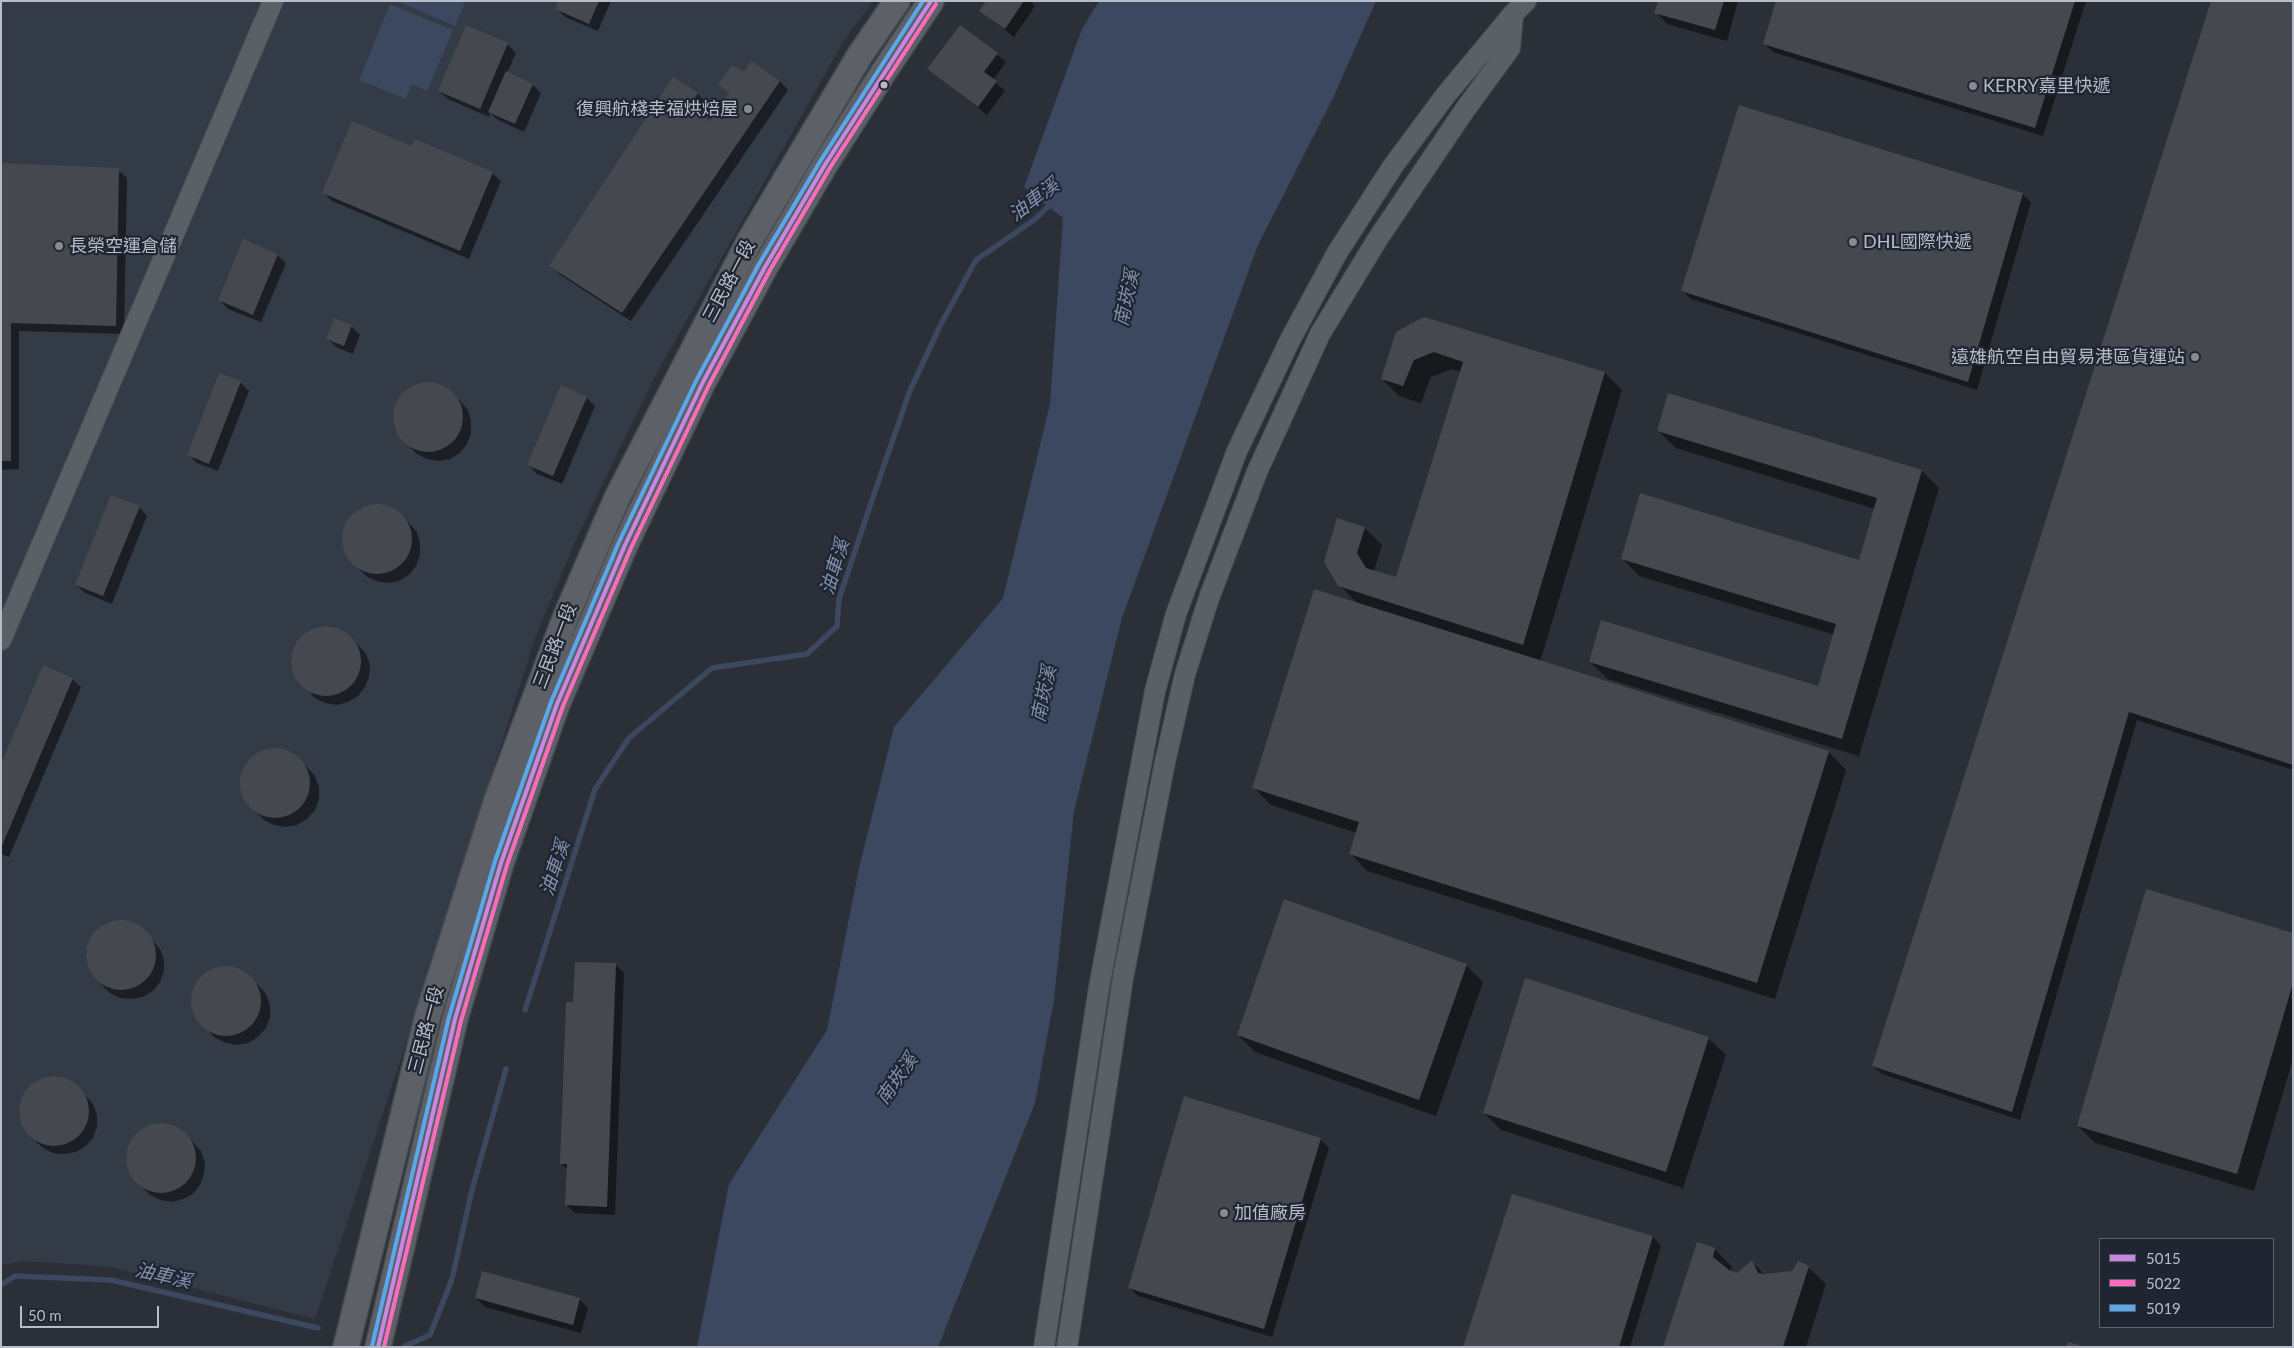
<!DOCTYPE html>
<meta charset="utf-8">
<style>
body{margin:0}
#map{position:relative;width:2294px;height:1348px;overflow:hidden;background:#2b2f37;font-family:Lato,sans-serif}
canvas{display:block}
.frame{position:absolute;inset:0;border:2px solid #b6bcc8;pointer-events:none}
.legend{position:absolute;left:2099px;top:1238px;width:175px;height:90px;box-sizing:border-box;background:#1f2632;border:1px solid #5b626e;margin:0;padding:6px 9px;list-style:none;font-size:15px;color:#b6bcc8}
.legend li{display:flex;align-items:center;gap:10px;height:25px}
.legend b{width:25px;border:1px solid #5b626e}
.scale{position:absolute;left:20px;top:1306px;width:139px;height:22px;box-sizing:border-box;border:2px solid #b6bcc8;border-top:0;padding-left:6px;font-size:15px;line-height:18px;white-space:nowrap;color:#b6bcc8;-webkit-text-stroke:4px #1f2632;paint-order:stroke}
</style>
<div id="map">
<canvas width="2294" height="1348"></canvas>
<div class="frame"></div>
<ul class="legend">
<li><b style="height:6px;background:#c787e3"></b>5015</li>
<li><b style="height:6px;background:#fb6dba"></b>5022</li>
<li><b style="height:6px;background:#5aa8eb"></b>5019</li>
</ul>
<div class="scale">50 m</div>
</div>
<script>
const c = document.querySelector('canvas').getContext('2d');
c.lineJoin = 'round';
function fill(path, color) { c.fillStyle = color; c.fill(path, 'evenodd'); }
const poly = rows => new Path2D(rows.map(r => 'M' + r).join(''));
function strokePath(path, color, width, dash) { c.strokeStyle = color; c.lineWidth = width; c.lineCap = dash ? 'butt' : 'round'; c.setLineDash(dash || []); c.stroke(path); }
function label(font, color, halo, rows, align = 'center') {
  c.font = font + ' Lato,"Noto Sans TC",sans-serif'; c.lineWidth = 4.5; c.setLineDash([]); c.textBaseline = 'middle'; c.strokeStyle = halo; c.fillStyle = color; for (const [text, x, y, turn = 0] of rows) {
    c.save(); c.translate(x, y); c.rotate((+turn || 0) * Math.PI / 180); c.textAlign = isNaN(turn) ? turn : align; if (halo) c.strokeText(text, 0, 0); c.fillText(text, 0, 0); c.restore();
  }
}
const airport = poly([
 [1,1,873,1,843,42,653,380,575,542,535,638,409,1034,315,1319,111,1267,25,1261,1,1265]
]);
const water = poly([
 [397,1,466,1,455,26],
 [1099,1,1376,1,1333,98,1258,245,1122,618,1074,811,1054,1000,1035,1103,938,1347,697,1347,729,1184,827,1030,859,868,894,727,1003,598,1050,404,1063,218,1024,187,1082,29],
 [390,4,453,30,427,91,412,84,406,99,359,80]
]);
const shadow = poly([
 [559,1,611,1,598,31,565,17,556,8],
 [988,1,1030,1,1035,6,1014,37,981,11],
 [1659,1,1738,1,1727,41,1667,24,1656,12],
 [1777,1,2086,1,2043,136,1773,52,1765,44],
 [2293,1,2293,770,2137,720,2020,1120,1882,1074,1873,1066],
 [961,26,1006,62,993,80,1005,91,987,115,929,69],
 [507,44,516,53,507,73,533,85,541,93,524,132,498,120,490,113,489,117,448,99,439,91],
 [744,74,780,81,788,90,631,321,559,274,551,265,673,79,698,94,706,103,698,115,710,122],
 [1740,107,2023,194,2031,203,1977,390,1691,299,1682,290],
 [412,148,492,173,501,181,469,259,332,201,324,193],
 [1,164,118,170,127,178,124,334,19,331,19,469,1,470],
 [277,255,286,263,261,322,228,309,220,300],
 [351,326,360,335,353,354,336,347,328,339],
 [1397,332,1605,373,1622,390,1540,662,1829,752,1846,770,1775,999,1367,871,1350,853,1357,833,1271,805,1254,788,1358,604,1339,585,1338,520,1365,528,1382,545,1374,571,1396,579,1461,372,1452,369,1431,377,1421,403,1399,396,1382,379],
 [220,374,241,383,249,391,218,471,197,463,189,455],
 [421,383,432,383,442,386,452,392,468,410,471,421,471,433,467,444,460,453,450,459,439,461,427,459,417,454,399,436,394,426,393,415,396,404,402,394,410,387],
 [562,387,587,398,595,406,562,484,537,474,529,465],
 [1658,431,1922,471,1939,488,1859,756,1608,679,1590,662,1819,688,1835,635,1639,576,1622,558,1860,561,1875,509,1676,448],
 [370,505,381,505,391,508,401,514,417,532,420,543,420,555,416,566,409,575,399,581,388,583,376,581,366,576,348,558,344,548,343,537,345,526,351,516,359,509],
 [139,507,147,516,112,604,85,593,76,585],
 [330,626,341,629,350,636,366,654,370,665,369,677,365,687,358,696,348,702,337,705,325,703,315,698,306,688,297,680,292,669,291,658,294,647,300,638,308,631,319,627],
 [72,679,81,687,9,857,1,854,1,767],
 [268,749,279,749,290,752,299,758,315,776,319,787,319,799,315,810,307,819,297,825,286,827,274,825,264,820,247,802,242,792,241,781,243,770,249,760,258,753],
 [124,921,135,924,144,931,160,949,164,960,164,971,160,982,153,991,143,997,131,999,120,998,110,993,92,975,87,964,86,953,89,942,95,933,103,926,113,922],
 [2293,934,2293,1059,2254,1191,2095,1143,2078,1126],
 [616,965,624,973,615,1215,575,1213,566,1204,568,1170,561,1164,574,1003],
 [1466,965,1483,982,1436,1116,1255,1052,1238,1035],
 [219,967,230,967,241,970,250,976,266,994,270,1005,270,1017,266,1028,258,1037,248,1043,237,1045,226,1043,215,1038,198,1020,193,1010,192,999,194,988,200,978,209,971],
 [1708,1038,1726,1055,1683,1188,1501,1130,1484,1113],
 [58,1076,68,1080,77,1086,93,1104,97,1115,97,1127,93,1138,86,1146,76,1152,64,1154,53,1153,43,1148,33,1139,25,1130,20,1119,19,1108,22,1097,28,1088,36,1081,46,1077],
 [154,1124,165,1124,175,1127,185,1133,201,1151,205,1162,204,1174,200,1185,193,1194,183,1199,172,1202,160,1200,150,1195,132,1177,128,1167,126,1155,129,1145,135,1135,143,1128],
 [1320,1139,1329,1148,1272,1337,1138,1296,1129,1287],
 [1513,1196,1653,1237,1661,1246,1630,1347,1465,1347],
 [1715,1249,1732,1267,1730,1272,1737,1275,1752,1262,1764,1274,1781,1275,1808,1267,1826,1284,1806,1347,1664,1347],
 [476,1298,579,1299,588,1308,581,1333,485,1307]
]);
const stream = poly([
 [525,1010,595,789,629,738,712,668,807,654,837,626,839,599,870,506,909,393,940,326,976,260,1034,220,1053,202],
 [1,1285,15,1276,111,1280,318,1328],
 [405,1346,430,1335,452,1279,472,1190,506,1069]
]);
const building = poly([
 [558,1,599,1,589,24,555,9],
 [986,1,1024,1,1005,29,979,11],
 [1658,1,1724,1,1715,30,1654,13],
 [1776,1,2075,1,2035,128,1763,44],
 [2211,1,2293,1,2293,765,2129,712,2012,1112,1872,1066],
 [466,25,508,43,480,109,438,91],
 [960,25,998,53,984,72,997,81,978,107,927,69],
 [751,61,780,81,622,313,549,266,673,77,698,93,689,107,710,121,729,93,718,84,732,65,744,72],
 [506,71,533,84,515,124,488,112],
 [1739,105,2023,193,1968,382,1681,291],
 [352,121,412,146,415,139,493,172,460,251,322,193],
 [1,163,119,168,116,326,11,323,11,461,1,461],
 [243,239,278,254,253,315,218,300],
 [1424,317,1605,372,1523,645,1338,586,1324,562,1337,518,1365,527,1357,553,1366,568,1396,577,1463,362,1434,352,1414,360,1403,386,1381,379,1396,332],
 [334,318,352,325,344,346,326,339],
 [219,373,241,381,209,464,187,455],
 '393 417a35 35 0 1 1 70 0a35 35 0 1 1-70 0Z',
 [561,385,587,397,553,476,527,465],
 [1668,393,1922,470,1842,739,1589,662,1601,620,1818,686,1836,624,1621,559,1640,493,1859,560,1877,498,1657,431],
 [111,495,140,506,103,596,75,585],
 '342 539a35 35 0 1 1 70 0a35 35 0 1 1-70 0Z',
 [1314,589,1829,751,1757,983,1349,854,1359,822,1252,788],
 '291 661a35 35 0 1 1 70 0a35 35 0 1 1-70 0Z',
 [43,665,73,678,1,848,1,764],
 '240 783a35 35 0 1 1 70 0a35 35 0 1 1-70 0Z',
 [2146,889,2293,933,2293,983,2237,1174,2077,1126],
 [1284,899,1467,964,1419,1100,1237,1035],
 '86 955a35 35 0 1 1 70 0a35 35 0 1 1-70 0Z',
 [575,962,616,963,607,1207,565,1205,567,1164,560,1164,566,1002,573,1002],
 '191 1001a35 35 0 1 1 70 0a35 35 0 1 1-70 0Z',
 [1525,978,1709,1037,1666,1172,1483,1113],
 '19 1111a35 35 0 1 1 70 0a35 35 0 1 1-70 0Z',
 [1184,1096,1321,1138,1264,1329,1128,1288],
 '126 1158a35 35 0 1 1 70 0a35 35 0 1 1-70 0Z',
 [1512,1194,1653,1236,1619,1347,1463,1347],
 [1697,1242,1715,1248,1713,1257,1729,1270,1737,1273,1752,1260,1758,1273,1766,1274,1792,1271,1798,1261,1809,1266,1783,1347,1663,1347],
 [482,1271,580,1298,573,1325,475,1298],
 [2068,1342,2082,1346,2082,1347,2066,1347]
]);
const minor = poly([
 [1,640,273,1],
 [1044,1347,1099,987,1155,691,1176,614,1237,451,1290,340,1337,253,1393,166,1445,96,1513,14,1526,1],
 [1067,1347,1123,978,1165,762,1185,674,1209,598,1257,472,1320,334,1377,240,1464,111,1510,48,1513,14]
]);
const major = poly([
 [346,1347,428,1015,497,800,566,616,617,498,750,240,860,55,897,1],
 [378,1347,455,1019,501,863,557,704,625,545,703,382,765,267,826,163,883,73,931,1]
]);
const bus1 = poly([
 [378,1347,455,1019,501,863,557,704,625,545,703,382,765,267,826,163,931,1]
]);
const bus2 = poly([
 [384,1347,461,1021,507,865,563,706,631,548,709,385,770,270,831,166,936,4]
]);
const bus3 = poly([
 [372,1346,449,1017,495,861,551,702,619,542,697,379,759,264,821,160,923,1]
]);
const markers = [
 [884,85,4.5,"#b6bcc8"],
 [1973,86,5,"#858b95"],
 [748,109,5,"#858b95"],
 [1853,242,5,"#858b95"],
 [59,246,5,"#858b95"],
 [2195,357,5,"#858b95"],
 [1224,1213,5,"#858b95"]
];
const poiNames = [
 ["KERRY嘉里快遞",1983,86],
 ["復興航棧幸福烘焙屋",738,109,"right"],
 ["DHL國際快遞",1863,242],
 ["長榮空運倉儲",69,246],
 ["遠雄航空自由貿易港區貨運站",2185,357,"right"],
 ["加值廠房",1234,1213]
];
const streetNames = [
 ["三民路一段",729,281,-62],
 ["三民路一段",555,646,-69],
 ["三民路一段",426,1030,-75]
];
const waterNames = [
 ["油車溪",1034,200,-37],
 ["南崁溪",1127,298,-78],
 ["油車溪",835,567,-73],
 ["南崁溪",1044,694,-78],
 ["油車溪",555,868,-72],
 ["南崁溪",897,1079,-55],
 ["油車溪",163,1276,13]
];
fill(airport, '#333b47');
fill(water, '#3b4860');
fill(shadow, '#0007');
strokePath(stream, '#3b4860', 5.5);
fill(building, '#45494f');
strokePath(minor, '#474b51', 22);
strokePath(major, '#464a51', 28);
strokePath(minor, '#5b5f66', 20);
strokePath(major, '#5d6167', 25);
strokePath(bus1, '#c787e3', 4);
strokePath(bus2, '#fb6dba', 4);
strokePath(bus3, '#5aa8eb', 4);
for (const [x, y, r, color] of markers) { const dot = new Path2D(); dot.arc(x, y, r, 0, 2 * Math.PI); c.fillStyle = color; c.fill(dot); strokePath(dot, '#1f2632', 2); }
label('18px', '#b6bcc8', '#1f2632', poiNames, 'left');
label('18px', '#b6bcc8', '#1f2632', streetNames);
label('italic 19px', '#8090ad', '#1f2632', waterNames);
</script>
